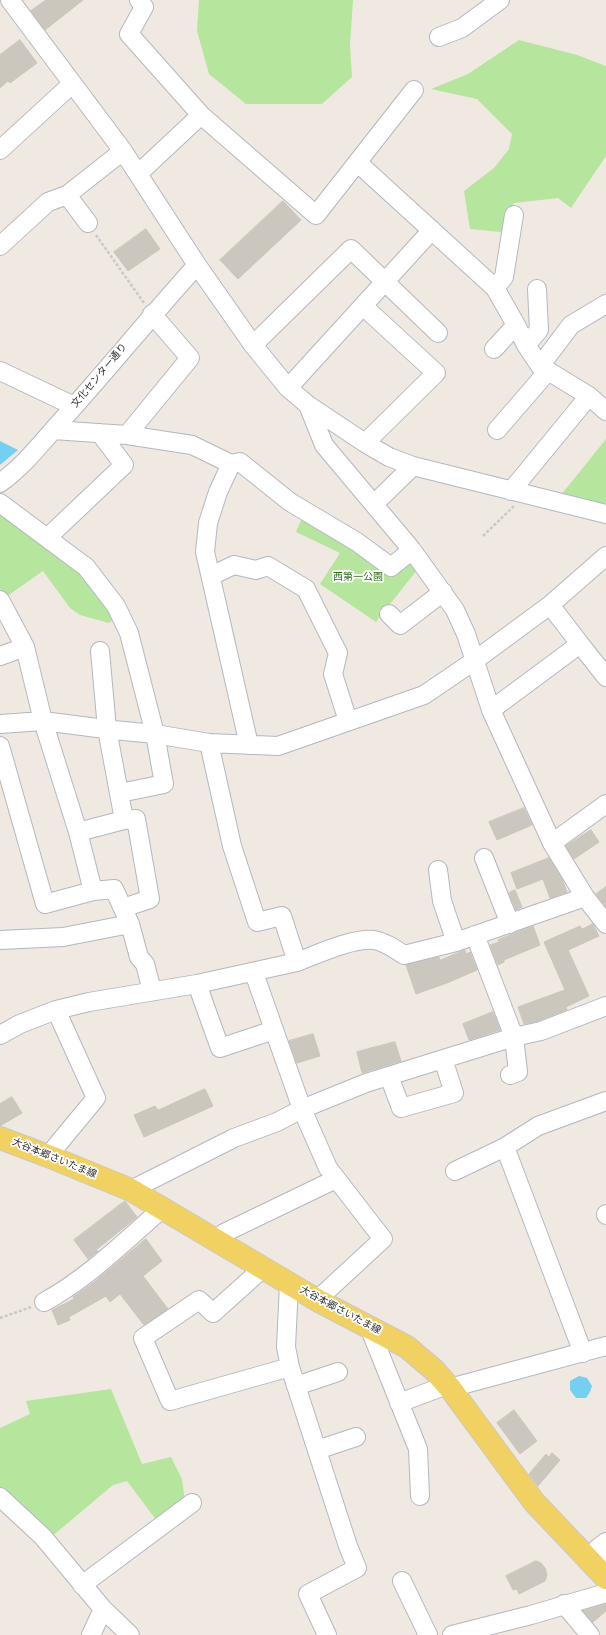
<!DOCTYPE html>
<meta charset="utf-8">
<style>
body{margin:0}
canvas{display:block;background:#efe9e1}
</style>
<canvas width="606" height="1635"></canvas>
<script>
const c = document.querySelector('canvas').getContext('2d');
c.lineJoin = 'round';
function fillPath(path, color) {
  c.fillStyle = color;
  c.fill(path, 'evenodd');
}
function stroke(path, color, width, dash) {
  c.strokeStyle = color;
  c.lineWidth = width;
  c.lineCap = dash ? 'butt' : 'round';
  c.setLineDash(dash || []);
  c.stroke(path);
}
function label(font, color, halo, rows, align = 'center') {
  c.font = font + ' Overpass,"Noto Sans JP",sans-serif';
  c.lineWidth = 3.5;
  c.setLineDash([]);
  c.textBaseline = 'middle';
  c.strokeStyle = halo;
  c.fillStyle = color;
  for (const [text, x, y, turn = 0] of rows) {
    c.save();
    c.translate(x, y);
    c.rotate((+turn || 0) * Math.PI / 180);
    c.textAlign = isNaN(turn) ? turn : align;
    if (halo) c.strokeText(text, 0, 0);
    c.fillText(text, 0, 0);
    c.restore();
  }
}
const green = new Path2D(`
 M199 0H353L350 45 352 77 322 104H246L209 74 197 31Z
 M519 40 577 55 606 66V156L571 208 558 198 514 203 501 232 470 229 464 191 494 168 509 149 512 134 477 99 431 89 468 74Z
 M606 439V511L557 500Z
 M0 512 82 570 117 616 109 623 80 615 70 608 43 571 6 597 0 589Z
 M304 513 391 569 408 558 417 570 376 622 320 584 340 553 296 532Z
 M111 1389 142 1464 171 1457 182 1479 185 1502 157 1521 127 1481 113 1485 50 1538 0 1489V1428L30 1414 26 1401Z`);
const water = new Path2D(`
 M0 441 18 450 0 465Z
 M579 1376 587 1378 592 1386 590 1392 586 1398H576L570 1390V1381Z`);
const building = new Path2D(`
 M46 0H83L45 30 31 11Z
 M20 40 37 63 10 83 8 81 0 88V55Z
 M283 201 301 220 238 279 220 260Z
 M146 229 160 249 128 271 114 252Z
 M524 808 532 825 497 840 489 822Z
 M591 830 599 842 574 859 566 846Z
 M549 858 562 879 567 892 550 898 543 879 517 889 511 873Z
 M606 887V907L596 894Z
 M515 890 522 907 516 910 509 893Z
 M593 924 599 936 568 950 589 996 566 1007 567 1010 538 1021 524 1024 518 1007 565 990 544 942 580 926 582 929Z
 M533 926 540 945 504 960V962L498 965 490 945 499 942 498 940Z
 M465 950 466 954 470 952 477 970 447 983 416 994 406 965 439 957 440 960Z
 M493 1012 500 1030 469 1040 463 1024Z
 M313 1034 320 1056 297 1063 289 1041Z
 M395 1042 401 1061 362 1073 357 1052Z
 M205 1089 213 1106 144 1137 134 1115 155 1106 158 1110Z
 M12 1097 22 1113 0 1126V1104Z
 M125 1201 137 1217 96 1250 98 1251 88 1259 74 1240Z
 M146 1239 162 1261 143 1276 168 1309 144 1325 120 1294 110 1302 106 1296 69 1317 70 1320 58 1325 52 1310 74 1299 73 1297 94 1282Z
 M514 1410 537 1441 520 1454 497 1423Z
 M552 1453 560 1460 538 1486 529 1474 546 1454 549 1457Z
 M536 1561 541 1563 545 1568 547 1575 545 1581 519 1594 517 1589 513 1590 506 1576Z
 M606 1604V1611L593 1622 583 1611Z`);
const path = new Path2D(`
 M96 235 144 303
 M483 536 514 506
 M0 1318 31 1307`);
const minor = new Path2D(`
 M10 0 123 151 197 265 253 345 288 388 308 405 365 443 389 457 413 466 606 514
 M139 0 144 7 129 34 201 115 316 215 414 90
 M439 37 462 28 500 0
 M0 150 72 84
 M358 163 495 288 516 325 526 345 540 366 589 396 606 411
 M139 173 201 115
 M67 195 88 223
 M0 246 48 202 67 195 123 151
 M495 288 504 277 514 215
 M363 306 436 373 365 443
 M253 345 351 249 438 333
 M526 345 539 330 537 289
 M494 349 516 325
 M540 366 571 325 606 304
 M0 371 74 406
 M288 388 432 230
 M308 405 324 445 412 550 455 610 466 634 491 710 552 843 585 897 606 924
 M53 430 127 435 192 445 231 464 218 492 208 523 205 552 249 745
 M497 430 548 371
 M127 435 190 358 152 314
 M231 464 240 462 290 502 357 542 391 567 412 550
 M0 483C24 466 42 442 62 420 108 369 151 316 197 265
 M511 491 589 396
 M0 503 86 567 116 606 129 633 155 734 164 784 120 793
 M374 504 413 466
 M47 538 124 465 100 433
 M211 576 234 565 256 570 268 566 306 589 338 653 333 674 348 721
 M0 600 25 647 43 721 78 832 93 891 114 889 130 924 139 957 145 964 152 991
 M389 614 400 625 443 592
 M580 644 606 677
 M100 651 107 729 124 820 136 819 150 899 123 908
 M0 656 25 647
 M491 710 580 644 550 605
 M0 724 43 721 113 730 155 734 209 743 278 746 424 695 474 661 550 605 606 556
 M209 743 232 846 257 922 282 916 297 962C318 954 352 938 374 940 385 942 395 949 404 955L456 942 585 897
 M0 746 45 904 93 891
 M78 832 124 820
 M552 843 606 804
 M484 858 510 924
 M438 870 442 901 456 942
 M475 935 514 1037 518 1072 510 1075
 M0 940 63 937 130 924
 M254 973 302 1109 328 1168 383 1239 317 1300
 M197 984 220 1048 274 1030
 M0 1035 20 1024 56 1010 89 1002 197 984 297 962
 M389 1076 401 1108 454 1093 443 1059
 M505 1147 583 1353
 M48 1156 96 1098 56 1010
 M455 1171 505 1147 538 1126 606 1101
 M131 1190 234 1138 277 1122 302 1109 366 1083 514 1037 541 1031 606 1006
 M606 1214V1215
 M217 1241 224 1233 336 1179
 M262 1269 213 1313 199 1300 143 1338 170 1401 290 1367
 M289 1284 286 1347 290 1367 348 1546 357 1568 308 1594 327 1635
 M44 1302C88 1278 125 1241 163 1208
 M369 1327 418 1449 420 1496
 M296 1386 338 1372
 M450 1388 606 1346
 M399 1403 447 1385
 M317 1450 356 1437
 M0 1497 43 1537 103 1609 130 1635
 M596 1567 601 1559 598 1548 606 1542
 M402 1581 428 1635
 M82 1585 192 1503
 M564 1604 590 1635
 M91 1635 103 1609
 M452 1635 531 1615 606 1593`);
const major = new Path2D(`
 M0 1138 48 1156 131 1190 317 1300 407 1347 434 1370 450 1388 534 1502 606 1578`);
const streetNames = [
 ["文化センター通り",100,376,-50],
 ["大谷本郷さいたま線",54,1159,22],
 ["大谷本郷さいたま線",340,1311,28]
];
const parkNames = [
 ["西第一公園",358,578]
];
fillPath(green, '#b6e59e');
fillPath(water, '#75cff0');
fillPath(building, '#cbc7bf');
stroke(building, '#cbc5ba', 1);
stroke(minor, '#b4b7c1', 20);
stroke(major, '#c9c9c9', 24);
stroke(path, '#c9c9c9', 2.5, [3, 2]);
stroke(minor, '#fff', 18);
stroke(major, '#f2d163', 22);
label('10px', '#2e2e2e', '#fff', streetNames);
label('10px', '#2c6e1b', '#fff', parkNames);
</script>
